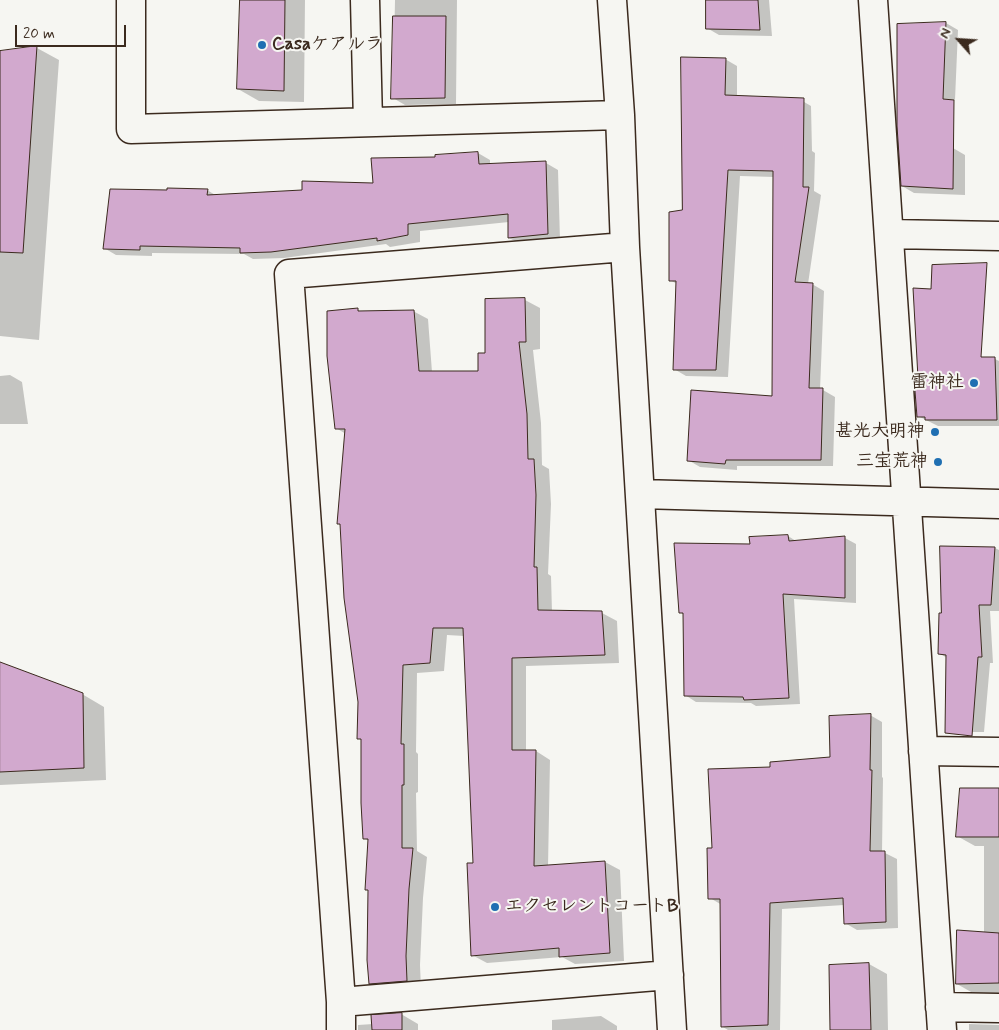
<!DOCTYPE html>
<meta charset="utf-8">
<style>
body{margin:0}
#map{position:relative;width:999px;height:1030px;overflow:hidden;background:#f6f6f2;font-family:Mynerve,sans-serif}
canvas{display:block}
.north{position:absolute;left:934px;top:15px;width:50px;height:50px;-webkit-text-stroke:4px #f6f6f2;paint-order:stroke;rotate:296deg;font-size:14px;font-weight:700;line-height:20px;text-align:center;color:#3b2a1e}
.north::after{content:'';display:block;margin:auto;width:18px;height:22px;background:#3b2a1e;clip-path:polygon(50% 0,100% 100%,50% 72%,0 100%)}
.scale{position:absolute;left:15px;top:25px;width:111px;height:22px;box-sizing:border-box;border:2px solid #3b2a1e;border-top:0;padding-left:6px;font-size:15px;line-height:18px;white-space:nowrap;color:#3b2a1e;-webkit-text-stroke:4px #f6f6f2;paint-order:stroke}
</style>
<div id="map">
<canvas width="999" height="1030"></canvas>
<div class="north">N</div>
<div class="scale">20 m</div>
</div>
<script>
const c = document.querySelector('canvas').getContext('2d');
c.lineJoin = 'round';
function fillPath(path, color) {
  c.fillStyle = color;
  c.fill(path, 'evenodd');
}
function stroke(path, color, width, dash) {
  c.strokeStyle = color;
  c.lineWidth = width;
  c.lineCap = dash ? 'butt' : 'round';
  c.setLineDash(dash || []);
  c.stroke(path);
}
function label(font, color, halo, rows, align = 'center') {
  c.font = font + ' Mynerve,"Klee One",sans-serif';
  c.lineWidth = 4;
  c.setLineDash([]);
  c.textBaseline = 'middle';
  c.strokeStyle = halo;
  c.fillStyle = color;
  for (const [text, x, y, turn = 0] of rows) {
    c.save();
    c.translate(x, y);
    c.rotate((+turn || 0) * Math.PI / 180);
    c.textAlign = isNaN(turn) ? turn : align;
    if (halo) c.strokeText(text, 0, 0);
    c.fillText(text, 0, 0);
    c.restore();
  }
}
const shadow = new Path2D(`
 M241 0H305L304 102 259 101 238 89Z
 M395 0H457L456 104 405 105 393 98Z
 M707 0H769L772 36 719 35 707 28Z
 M946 23 958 30 955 100 911 101Z
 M37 48 59 60 39 340 0 336V52Z
 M725 59 737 66V97L799 99 811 106 812 151 815 153 814 191 821 195 808 284H812L824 291 820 390H823L835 397 833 466H737V470L700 467 688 460 774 398V177L740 176 728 377 686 376 674 369 677 284 670 280 683 212Z
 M953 148 965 155V195L914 193 902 186Z
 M478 153 490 160V165L546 163 558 170 560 240 521 244 509 238V222L420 231V242L390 247 386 244 284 258 253 259 244 254 152 253V256L116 255 104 248 207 190 217 196 303 191 374 184 436 158Z
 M525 300 540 308V349L533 350 541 423 542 465 549 469 551 504 548 574 551 576 552 612 602 613 617 621 619 663 526 666V751H536L550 760 548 867 605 862 620 870 624 961 575 964 562 957 487 963 472 955 474 864 464 636 447 635 444 671 417 673 416 752 418 754V792L416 793 417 851 427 857 423 898 420 965 421 989 384 992 370 983 369 891 366 889 369 841 364 838 363 741 358 738 359 702 341 525 338 524 346 434 336 428 358 310 362 312 413 311 428 319 432 372H479L487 354Z
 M980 356 985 358 995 359 999 361V426H938L918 416Z
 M10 375 22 382 28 424H0V376Z
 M788 536 796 541 845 538 856 544V603L794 599 800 704 756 706 751 703 696 702 685 695 684 615 680 612 751 545Z
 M995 548 999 550V611H990L993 663H990L984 732H958L947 658 939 653Z
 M0 665 82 694 104 707 106 780 0 785Z
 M870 715 882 722V777L883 778 882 853H885L897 859 898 928 857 930 845 923 844 905 782 909 780 1030H728L723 1027 722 905 710 898 713 849 772 769 832 758Z
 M999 789V1002L987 1001 957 984 984 933V846H975L957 836Z
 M869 964 887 974 888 1030H832Z
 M401 1014 418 1024V1030H358V1025L373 1024Z
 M601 1016 617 1026V1030H552V1020Z
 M969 1024 999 1025V1030H969Z`);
const building = new Path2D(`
 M240 0H285L284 91 237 89Z
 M706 0H758L760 30 706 29Z
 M393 16H446L445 98 391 99Z
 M946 22 943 99 954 100 953 189 901 186 897 126V24Z
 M37 46 23 253 0 252V51Z
 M681 57 726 58 725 95 804 98 803 187H809L795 282 813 283 809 388H823L821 460H726L725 464 687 461 691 390 772 396 773 171 728 170 716 370H673L676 281H669V212L682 210Z
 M478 152 479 164 546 161 548 234 508 238V214L408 224V235L377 241V238L271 252 240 253V248L140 246V250L103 249 110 189 167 190V188L208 189 207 195 302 190V181L373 183 371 158 435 157V155Z
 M987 263 981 357H995L997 420H925V417H917L914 378H918L913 288 931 289 932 265Z
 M525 298 526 342H519L527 414 528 459H534L536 495 534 567H537L538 610 602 611 605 655 512 658V750H536L534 866 605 861 610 953 559 957V948L471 956 467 863H473L463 628H433L430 663 403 665 401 744H404V785H402V848H413L409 889 406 956 407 981 369 984 367 960 368 890H365L368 839H363L361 803V739H357L358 702 344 598 340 524H337L345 429H335L327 356V311L358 308V311L414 310 419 371H478V353H485V299Z
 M788 535 789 541 845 536V598L783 594 789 698 744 700 743 697 684 696 683 613H679L674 543 750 544 749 537Z
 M940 546 995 547 991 605H979L982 657H978L972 736 945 733 946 655 938 654 939 613H941Z
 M0 662 83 693 84 768 0 772Z
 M871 714 870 770H872L870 851H885L886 922 844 924 843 898 770 903 768 1025 721 1027 720 899H708L707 848H712L708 769 770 767V762L830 757 829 716Z
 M960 788H999V837H956Z
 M957 930 999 933V983L956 984Z
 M869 963 871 1030H830L829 965Z
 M402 1013V1030H372L371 1015Z`);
const street = new Path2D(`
 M131 0V129L620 115
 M365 0 368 122
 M612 0 620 115 625 247 672 1030
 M873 0 942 1030
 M889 234 999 236
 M625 247 289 274 341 1002 669 975
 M640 494 999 504
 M923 751 999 752
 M940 1007 999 1008
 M341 1030V1002`);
const markers = [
 [262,45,5,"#1f6fb2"],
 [974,383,5,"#1f6fb2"],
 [935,432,5,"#1f6fb2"],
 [938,462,5,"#1f6fb2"],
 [495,907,5,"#1f6fb2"]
];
const poiNames = [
 ["Casaケアルラ",272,45,"left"],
 ["雷神社",964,383],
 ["甚光大明神",925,432],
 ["三宝荒神",928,462],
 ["エクセレントコートB",505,907,"left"]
];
fillPath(shadow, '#0003');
fillPath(building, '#d2a9ce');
stroke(building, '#3b2a1e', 1);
stroke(street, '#3b2a1e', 31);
stroke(street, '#f6f6f2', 28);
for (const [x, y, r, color] of markers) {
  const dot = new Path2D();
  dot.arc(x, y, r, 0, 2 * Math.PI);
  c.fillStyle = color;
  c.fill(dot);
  stroke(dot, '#f6f6f2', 2);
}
label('bold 18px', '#3b2a1e', '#f6f6f2', poiNames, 'right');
</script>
